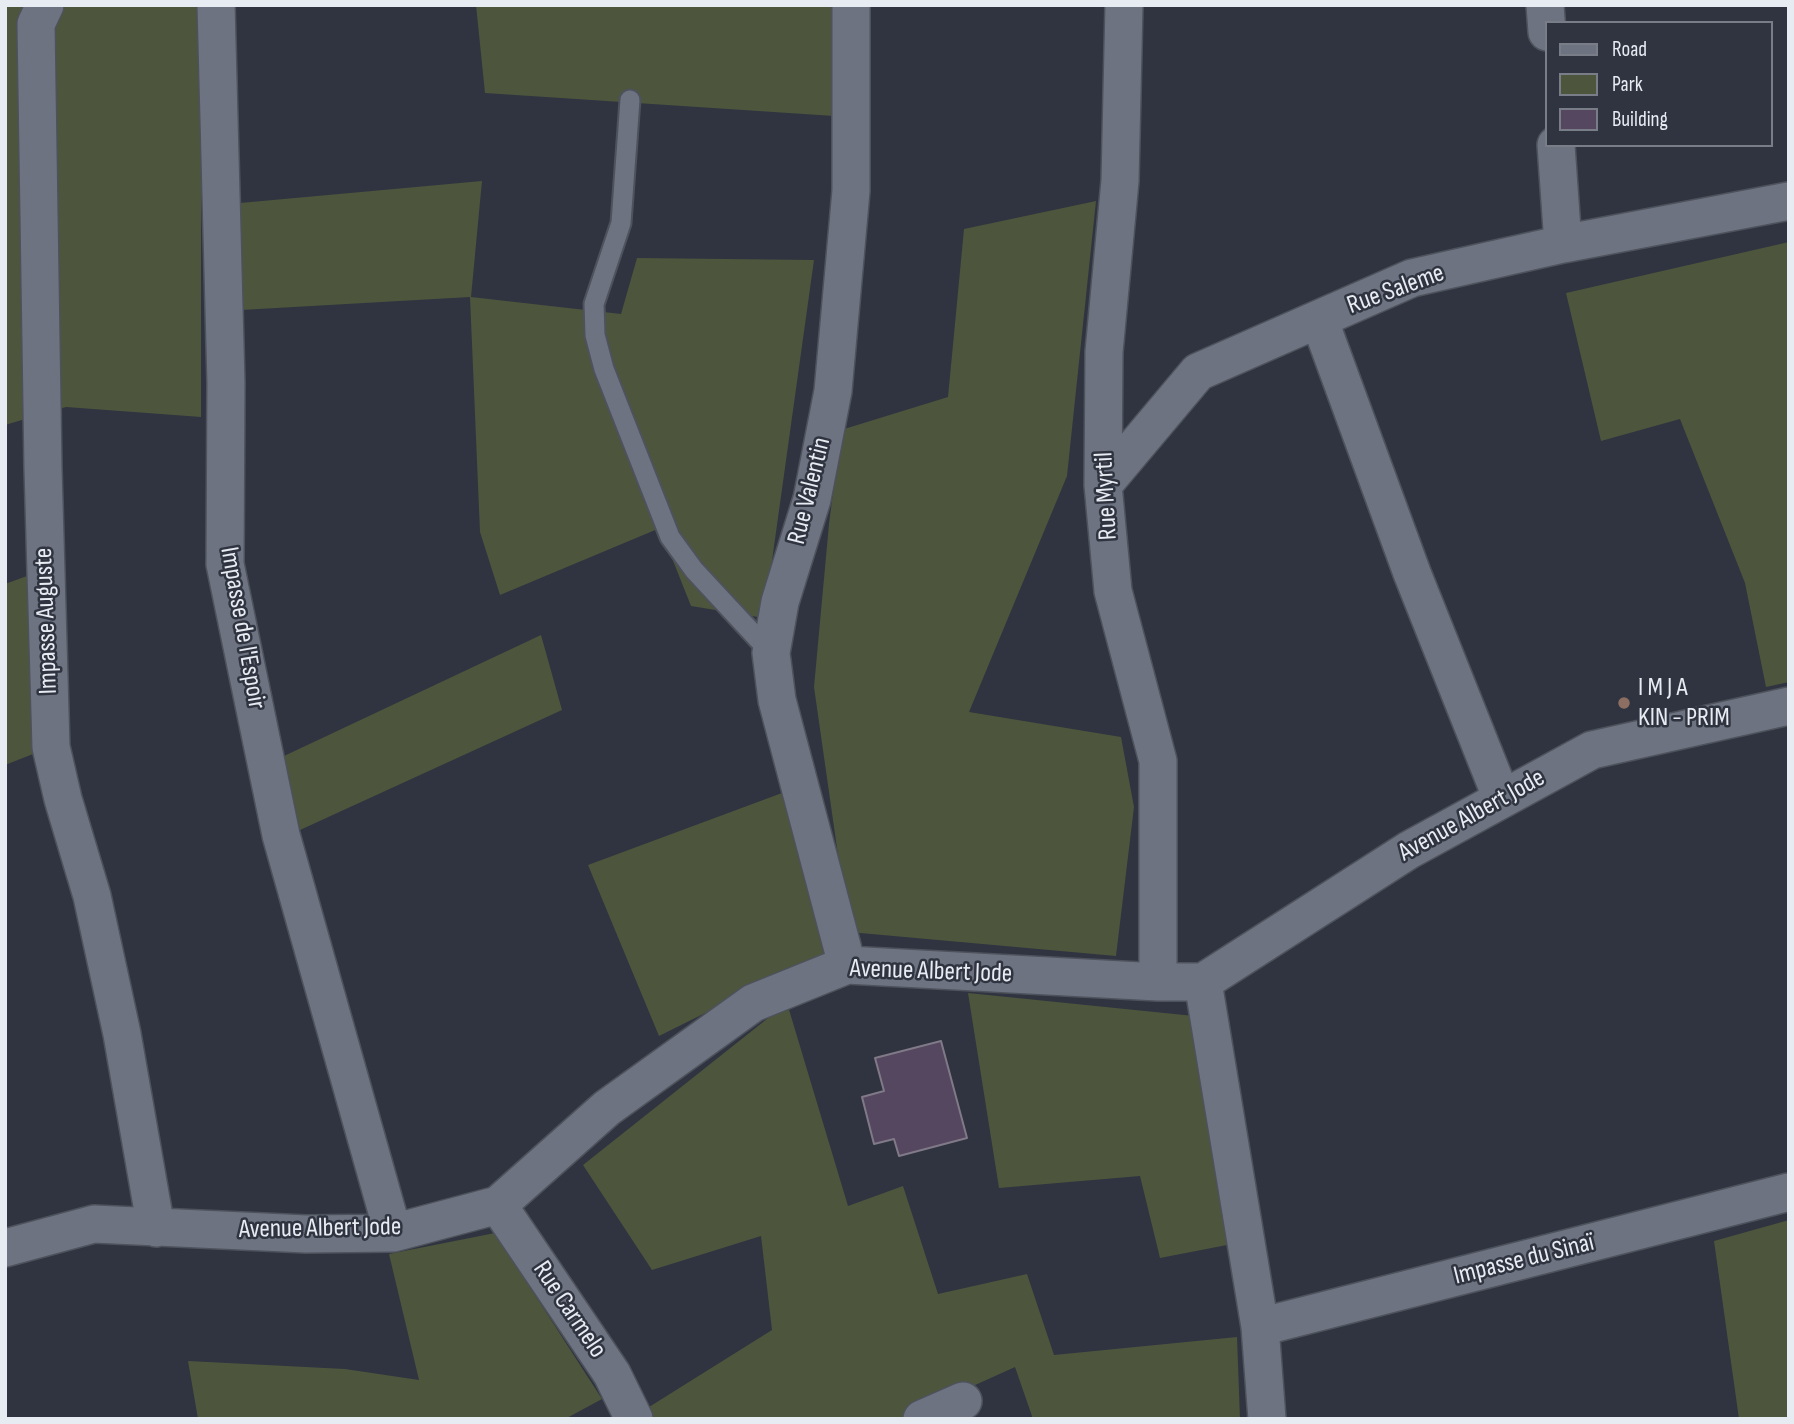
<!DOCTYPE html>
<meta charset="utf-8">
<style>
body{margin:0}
#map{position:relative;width:1794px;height:1424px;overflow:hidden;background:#2f3440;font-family:"Sofia Sans Condensed",sans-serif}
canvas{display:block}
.frame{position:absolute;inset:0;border:7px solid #e7ebf2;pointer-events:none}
.legend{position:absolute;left:1545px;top:21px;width:228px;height:126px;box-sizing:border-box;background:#2f3440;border:2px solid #797d87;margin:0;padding:9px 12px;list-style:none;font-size:21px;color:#e7ebf2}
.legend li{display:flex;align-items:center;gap:14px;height:35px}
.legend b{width:35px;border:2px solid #797d87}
</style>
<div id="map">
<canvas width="1794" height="1424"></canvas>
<div class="frame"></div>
<ul class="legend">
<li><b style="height:9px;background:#6d7380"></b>Road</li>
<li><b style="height:19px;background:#4d553d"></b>Park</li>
<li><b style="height:19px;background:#54475f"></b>Building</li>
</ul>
</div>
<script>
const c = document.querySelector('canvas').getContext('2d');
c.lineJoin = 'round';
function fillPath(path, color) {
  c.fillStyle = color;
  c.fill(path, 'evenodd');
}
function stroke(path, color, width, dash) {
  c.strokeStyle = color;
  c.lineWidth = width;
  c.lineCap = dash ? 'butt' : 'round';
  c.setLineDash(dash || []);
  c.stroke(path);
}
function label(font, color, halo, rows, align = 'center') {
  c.font = font + ' "Sofia Sans Condensed",sans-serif';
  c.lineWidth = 5;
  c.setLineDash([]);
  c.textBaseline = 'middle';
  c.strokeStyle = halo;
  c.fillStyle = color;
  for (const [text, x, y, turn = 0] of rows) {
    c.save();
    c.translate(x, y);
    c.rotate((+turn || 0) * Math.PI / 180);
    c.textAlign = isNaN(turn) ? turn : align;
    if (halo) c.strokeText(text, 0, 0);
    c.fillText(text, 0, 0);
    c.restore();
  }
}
const green = new Path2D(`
 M5 5H201V417L66 407 5 425Z
 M476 5H834V116L485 93Z
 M482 181 471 297 621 314 637 258 814 260 764 618 691 606 660 528 500 595 480 532 470 297 241 310 240 203Z
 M1096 201 1067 476 969 712 1121 737 1134 807 1116 956 849 932 814 687 829 524 841 430 948 397 964 229Z
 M1789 242V682L1766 687 1745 583 1680 419 1601 441 1566 293Z
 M27 576 33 754 5 765V584Z
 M541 635 562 710 300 830 284 756Z
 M782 793 830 951 659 1036 588 865Z
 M968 993 1194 1016 1227 1245 1160 1258 1140 1176 999 1188Z
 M787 1003 848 1206 903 1186 938 1294 1027 1274 1054 1355 1237 1337 1240 1419H1033L1015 1367 900 1419H645L641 1412 772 1330 761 1236 652 1270 583 1165Z
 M1789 1220V1419H1739L1714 1241Z
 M495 1233 602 1399 565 1419H198L188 1361 345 1369 419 1380 389 1254Z`);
const building = new Path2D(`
 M941 1041 967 1138 899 1156 894 1139 874 1144 862 1097 884 1091 875 1058Z`);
const lane = new Path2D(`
 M630 100 621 223 594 304 595 335 604 369 670 537 694 570 771 653`);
const street = new Path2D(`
 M45 5 36 24 43 468 51 747 63 799 92 896 122 1034 156 1228
 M216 5 226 383 225 564 281 835 393 1233
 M1124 5 1120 181 1104 352 1103 485 1113 591 1158 761V982
 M1545 5 1547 32
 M1556 145 1563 244
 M1319 319 1412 573 1502 799
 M1103 485 1198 372 1412 278 1563 244 1789 201
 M847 965 777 700 771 653 780 602 812 499 833 391 851 191V5
 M1203 982 1260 1327 1267 1419
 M498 1205 612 1374 634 1419
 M5 1248 94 1224 306 1234 393 1233 498 1205 607 1108 753 1003 847 965 1158 982H1203L1409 850 1592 750 1789 706
 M1260 1327 1789 1192
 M922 1419 963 1401`);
const markers = [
 [1624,703,7,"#8d6e63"]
];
const streetNames = [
 ["Rue Saleme",1396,290,-20],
 ["Rue Valentin",810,491,-76],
 ["Rue Myrtil",1107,496,-93],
 ["Impasse Auguste",47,621,-92],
 ["Impasse de l'Espoir",242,628,80],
 ["Avenue Albert Jode",1472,816,-29],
 ["Avenue Albert Jode",931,972,2],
 ["Avenue Albert Jode",320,1229,-1],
 ["Impasse du Sinaï",1524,1260,-14],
 ["Rue Carmelo",569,1310,56]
];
const poiNames = [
 ["I M J A",1638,688],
 ["KIN - PRIM",1638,718]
];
fillPath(green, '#4d553d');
fillPath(building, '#54475f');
stroke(building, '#807987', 2);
stroke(lane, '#4d525c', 23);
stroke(street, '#4d525c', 40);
stroke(lane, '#6d7380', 19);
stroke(street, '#6d7380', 37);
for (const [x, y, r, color] of markers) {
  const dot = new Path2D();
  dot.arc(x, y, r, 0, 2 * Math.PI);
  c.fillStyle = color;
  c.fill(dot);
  stroke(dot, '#2f3440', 2.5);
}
label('26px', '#e7ebf2', '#2f3440', streetNames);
label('26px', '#e7ebf2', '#2f3440', poiNames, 'left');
</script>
